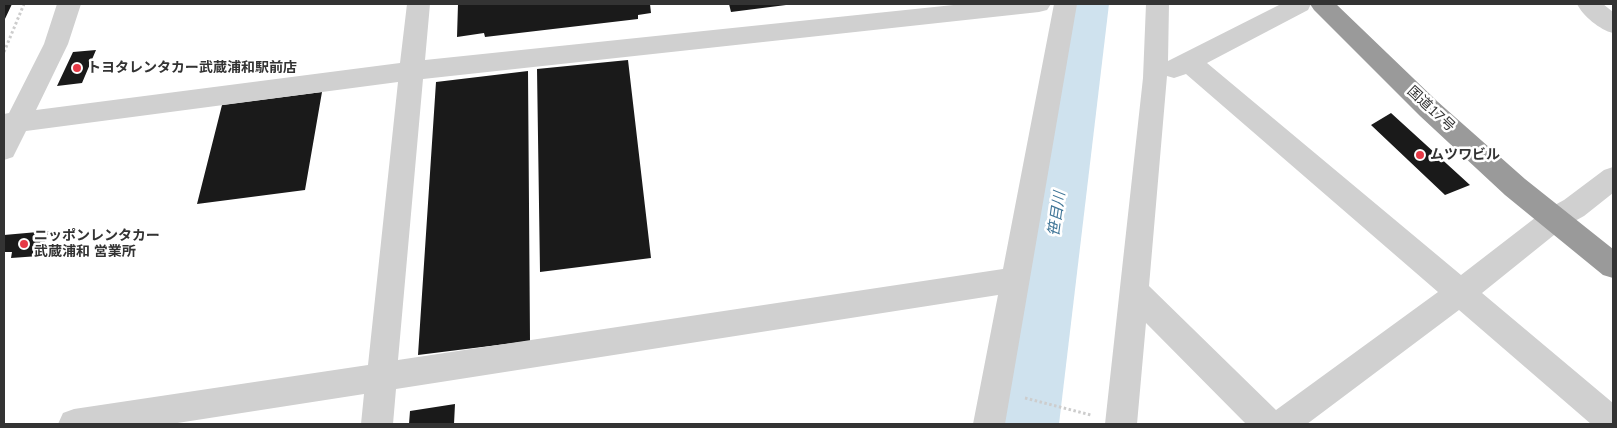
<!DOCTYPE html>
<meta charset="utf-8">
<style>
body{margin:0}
#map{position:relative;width:1617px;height:428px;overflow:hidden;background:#fff;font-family:Mulish,sans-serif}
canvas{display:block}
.frame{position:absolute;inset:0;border:5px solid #333;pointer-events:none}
</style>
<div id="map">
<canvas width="1617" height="428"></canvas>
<div class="frame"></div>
</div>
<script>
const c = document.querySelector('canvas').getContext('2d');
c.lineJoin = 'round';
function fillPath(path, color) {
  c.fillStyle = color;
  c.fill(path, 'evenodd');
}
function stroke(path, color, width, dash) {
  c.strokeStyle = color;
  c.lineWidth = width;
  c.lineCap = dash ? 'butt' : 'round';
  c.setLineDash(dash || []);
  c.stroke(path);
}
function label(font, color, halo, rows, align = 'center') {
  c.font = font + ' Mulish,"Noto Sans JP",sans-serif';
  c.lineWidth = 5;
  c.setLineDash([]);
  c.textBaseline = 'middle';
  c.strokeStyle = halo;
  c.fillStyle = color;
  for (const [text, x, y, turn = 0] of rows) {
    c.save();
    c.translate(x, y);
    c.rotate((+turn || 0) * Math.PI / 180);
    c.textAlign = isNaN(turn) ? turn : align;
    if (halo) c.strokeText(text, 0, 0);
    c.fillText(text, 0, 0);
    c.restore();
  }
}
const river = new Path2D(`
 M1063 4H1109L1059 424H997Z`);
const building = new Path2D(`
 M4 4H12L4 21Z
 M458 4H650L651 13 638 15V19L485 37 484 33 457 37Z
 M729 4H786V5L731 12Z
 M96 50 82 83 57 86 73 52Z
 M628 60 651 258 540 272 537 69Z
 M528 71 530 341 418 355 436 82Z
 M322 92 305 190 197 204 222 105Z
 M1391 113 1470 185 1445 195 1371 125Z
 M49 231 39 256 11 258 12 252H4V235Z
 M455 404 454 424H409L410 411Z`);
const path = new Path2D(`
 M4 52 24 4
 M1025 398 1091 415`);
const minor = new Path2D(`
 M57 4H81L68 44 36 110 400 63 407 4H430L425 60 963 4H1051L1047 10 1039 12 423 79 398 360 1003 269 1054 4H1077L1005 424H973L998 295 396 389 393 424H361L364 394 171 424H58L63 413 74 409 368 365 398 82 26 131 13 157 4 160V114L9 113 44 44Z
 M1146 4H1169L1168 61 1281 4H1311L1308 10 1207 63 1461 275 1544 211 1564 200 1604 170 1613 167V193L1584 216 1564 227 1482 293 1613 403V424H1591L1459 310 1307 424H1246L1146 323 1137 424H1105L1143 78ZM1186 74 1438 292 1276 410 1149 286 1167 76 1174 78Z
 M1577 4H1603L1613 12V33C1600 30 1583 16 1577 4Z`);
const highway = new Path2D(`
 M1310 4H1336L1438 102 1525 179 1613 249V278L1603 275 1505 195 1420 116 1314 10Z`);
const markers = [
 [77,68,5,"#e63946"],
 [1420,155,5,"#e63946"],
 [24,244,5,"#e63946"]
];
const poiNames = [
 ["トヨタレンタカー武蔵浦和駅前店",87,68],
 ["ムツワビル",1430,155],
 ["ニッポンレンタカー",34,236],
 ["武蔵浦和 営業所",34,252]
];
const streetNames = [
 ["国道17号",1431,109,43]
];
const waterNames = [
 ["笹目川",1057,214,-82]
];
fillPath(river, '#cfe2ee');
fillPath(building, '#1a1a1a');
stroke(path, '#cdcdcd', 3, [2.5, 2.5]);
fillPath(minor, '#d0d0d0');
fillPath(highway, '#9a9a9a');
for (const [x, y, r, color] of markers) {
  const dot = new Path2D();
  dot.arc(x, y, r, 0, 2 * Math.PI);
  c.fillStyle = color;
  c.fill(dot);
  stroke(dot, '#fff', 2);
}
label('bold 14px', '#333', '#fff', poiNames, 'left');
label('14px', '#333', '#fff', streetNames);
label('italic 15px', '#3f7597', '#fff', waterNames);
</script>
